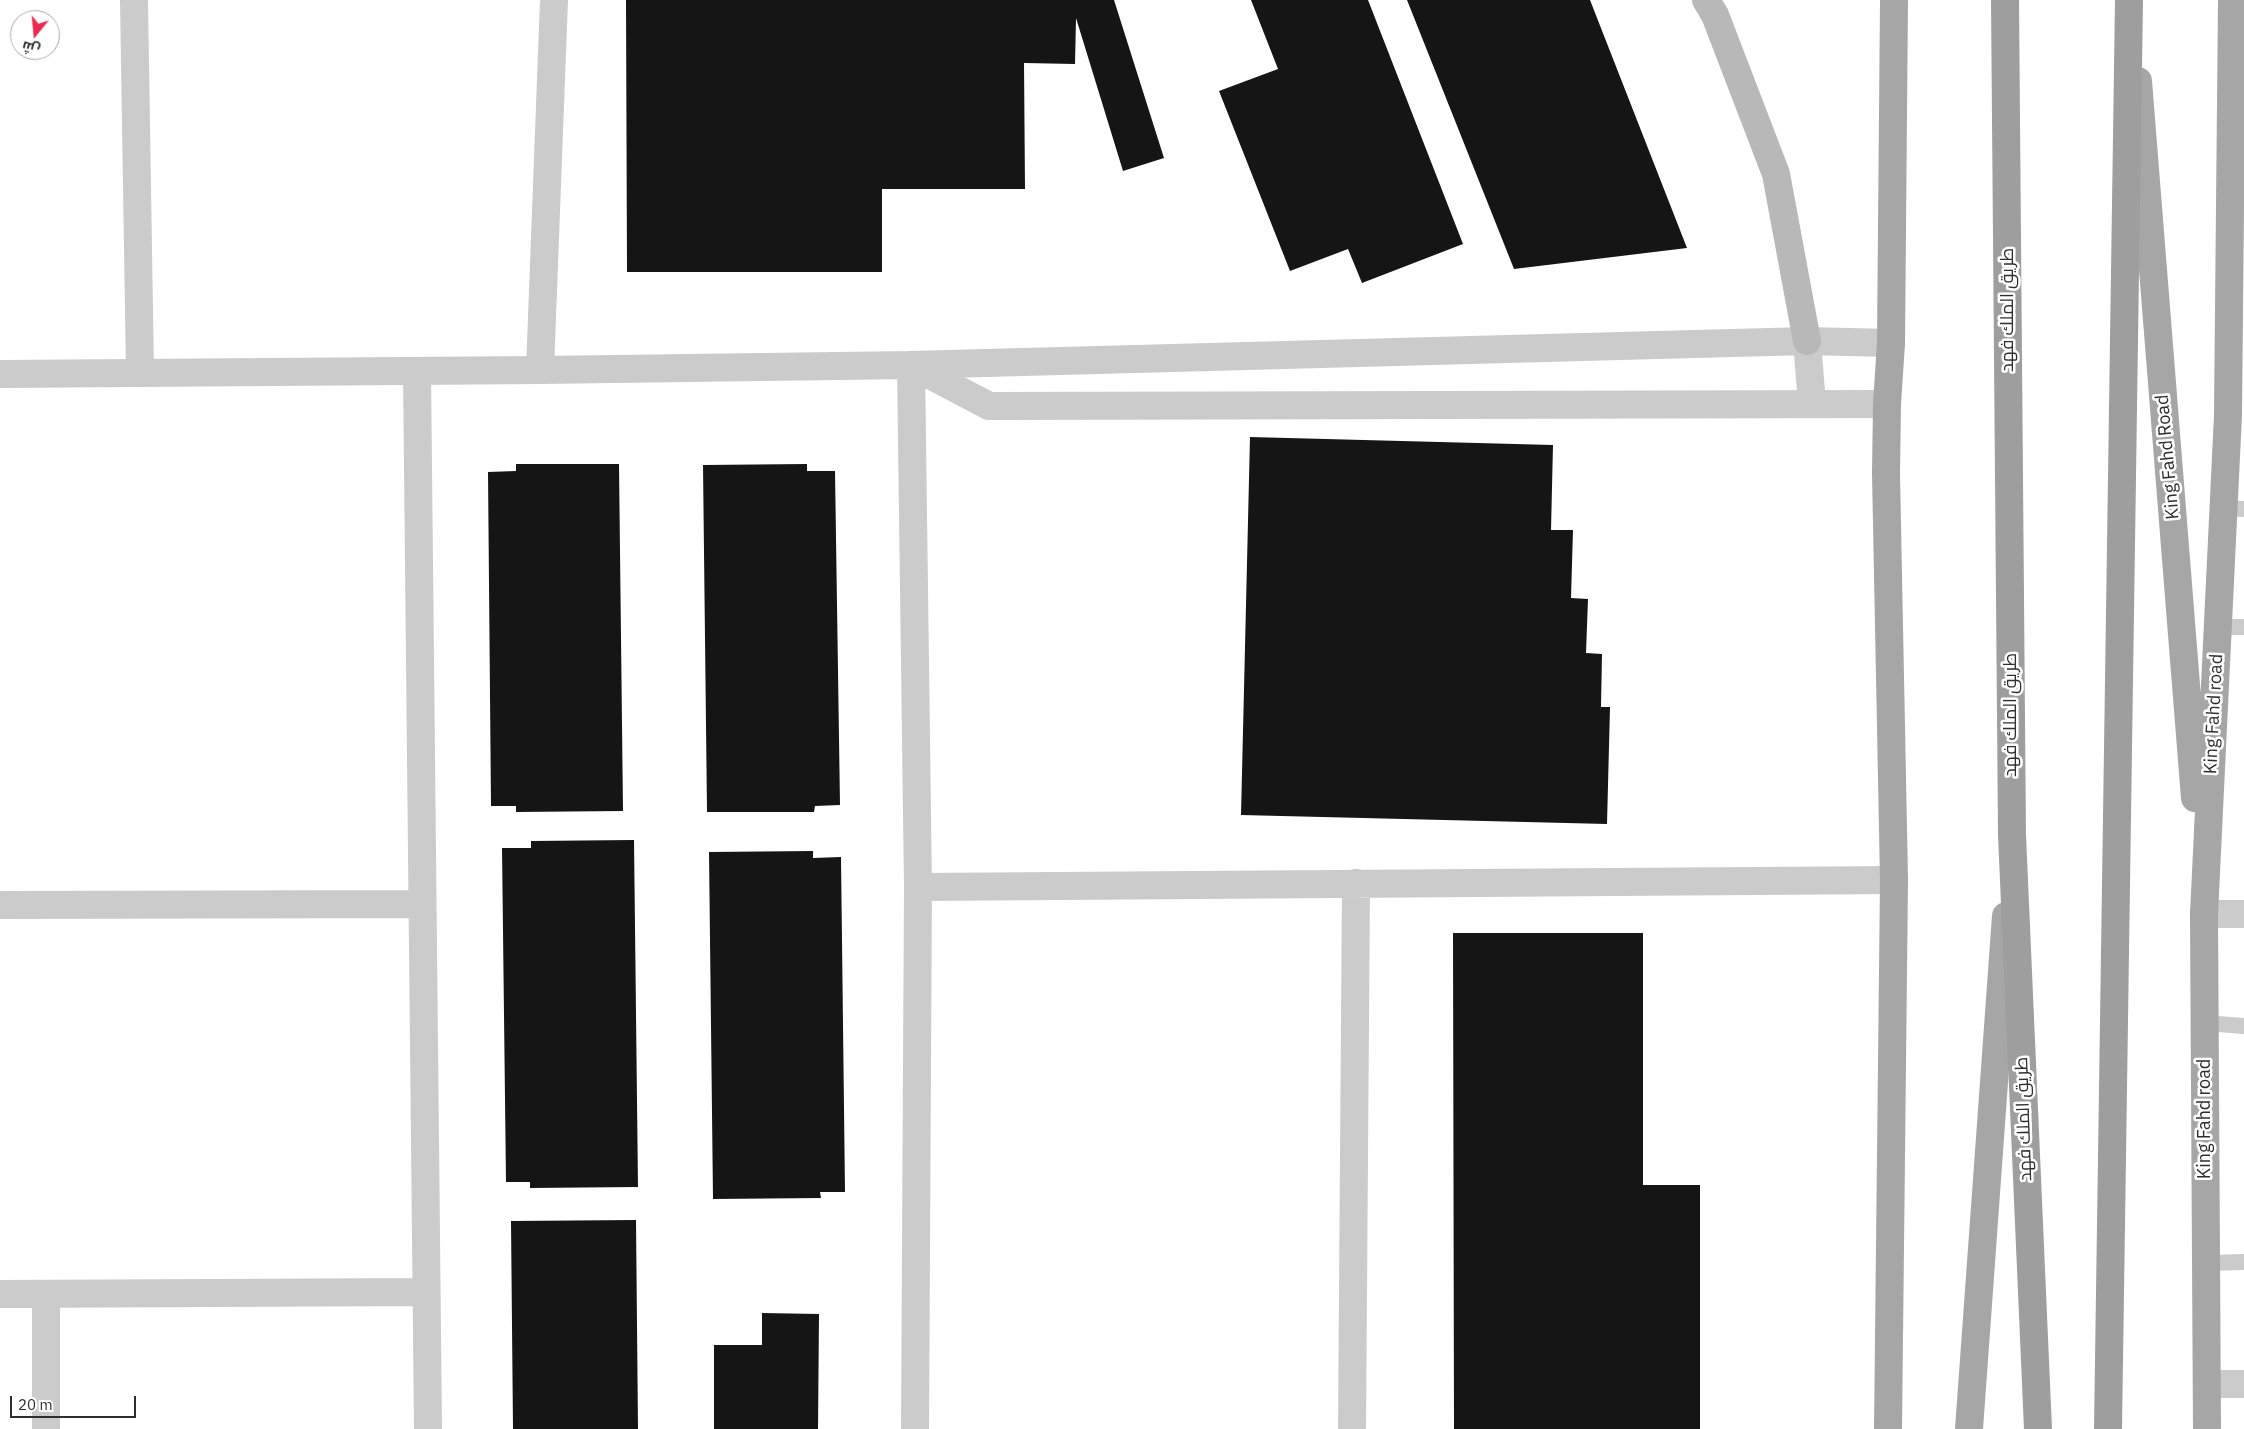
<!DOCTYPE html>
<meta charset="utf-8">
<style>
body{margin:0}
#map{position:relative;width:2244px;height:1429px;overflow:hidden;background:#fff;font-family:"IBM Plex Sans",Cairo,sans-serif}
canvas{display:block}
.north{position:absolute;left:10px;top:10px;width:50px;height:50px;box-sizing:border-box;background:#fff;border:1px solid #ababab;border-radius:50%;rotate:197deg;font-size:14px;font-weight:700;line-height:20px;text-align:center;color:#2e2e2e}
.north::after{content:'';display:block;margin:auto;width:18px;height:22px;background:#ea2b4f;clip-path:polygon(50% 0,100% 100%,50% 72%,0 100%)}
.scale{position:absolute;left:10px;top:1396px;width:126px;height:22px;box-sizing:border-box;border:2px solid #2e2e2e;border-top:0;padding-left:6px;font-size:15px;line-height:18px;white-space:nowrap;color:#2e2e2e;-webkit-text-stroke:4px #fff;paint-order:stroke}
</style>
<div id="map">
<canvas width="2244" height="1429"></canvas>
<div class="north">ش</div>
<div class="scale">20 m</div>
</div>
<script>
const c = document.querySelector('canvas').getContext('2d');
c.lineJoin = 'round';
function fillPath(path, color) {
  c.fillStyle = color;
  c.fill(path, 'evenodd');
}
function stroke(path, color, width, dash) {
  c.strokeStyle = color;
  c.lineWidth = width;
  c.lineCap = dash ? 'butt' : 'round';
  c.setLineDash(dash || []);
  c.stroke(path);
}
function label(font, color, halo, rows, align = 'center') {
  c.font = font + ' "IBM Plex Sans",Cairo,sans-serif';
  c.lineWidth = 5;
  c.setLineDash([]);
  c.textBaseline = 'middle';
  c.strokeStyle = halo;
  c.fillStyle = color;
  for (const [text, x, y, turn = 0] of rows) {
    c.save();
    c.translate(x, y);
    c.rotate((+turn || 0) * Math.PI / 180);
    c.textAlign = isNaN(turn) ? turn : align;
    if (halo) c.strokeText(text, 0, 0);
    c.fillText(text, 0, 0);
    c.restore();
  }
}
const building = new Path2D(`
 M626 0H1114L1164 158 1123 171 1076 18 1075 64 1024 63 1025 189H882V272H627Z
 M1251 0H1368L1463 244 1362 283 1348 249 1290 271 1219 91 1278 69Z
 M1407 0H1590L1687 248 1514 269Z
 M1250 437 1553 445 1551 530H1573L1571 598 1588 599 1586 653 1602 654 1601 707H1610L1607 824 1241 815Z
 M516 464H619L623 811 516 812V806H491L488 472 516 471Z
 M807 464V471H835L840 805 815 806 814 812H707L703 465Z
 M634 840 638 1187 530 1188V1182H506L502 848H531V841Z
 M813 851V858L841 857 845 1192H820L821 1198 713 1199 709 852Z
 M1453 933H1643V1185H1700V1429H1454Z
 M636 1220 638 1429H513L511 1221Z
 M762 1313 819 1314 818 1429H714V1345H762Z`);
const service = new Path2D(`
 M2224 508 2244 509
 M2218 627H2244
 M2205 1023 2244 1026
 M2206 1263 2244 1262`);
const minor = new Path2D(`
 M134 0 140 373
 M911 365 918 887 915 1429
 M540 370 554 0
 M417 371 428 1429
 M918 887 1894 880
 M0 905 422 904
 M2204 914H2244
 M0 1294 426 1292
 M2207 1384H2244
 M46 1429V1294
 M1352 1429 1356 883`);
const tertiary = new Path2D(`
 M1807 341 1812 404
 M0 374 540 370 911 365
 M1887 404 989 406 911 365 1807 341 1891 343`);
const secondary = new Path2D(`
 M1706 0 1715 15 1776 174 1807 341`);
const primary = new Path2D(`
 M2138 81 2195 798
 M1888 1429 1894 880 1886 473 1887 404 1891 343 1894 0
 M1969 1429 2006 916
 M2207 1429 2204 914 2228 415 2232 0`);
const trunk = new Path2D(`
 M2005 0 2012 835 2038 1429
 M2108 1429 2129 0`);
const streetNames = [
 ["طريق الملك فهد",2008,310,-90],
 ["King Fahd Road",2168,457,-95],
 ["King Fahd road",2214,714,-87],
 ["طريق الملك فهد",2011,715,-90],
 ["طريق الملك فهد",2024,1119,-92],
 ["King Fahd road",2205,1119,-90]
];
fillPath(building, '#151515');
stroke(service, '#cbcbcb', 16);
stroke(minor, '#cbcbcb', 28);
stroke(tertiary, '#cbcbcb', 28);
stroke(secondary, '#b8b8b8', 28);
stroke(primary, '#a6a6a6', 28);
stroke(trunk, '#9e9e9e', 28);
label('18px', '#2e2e2e', '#fff', streetNames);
</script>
